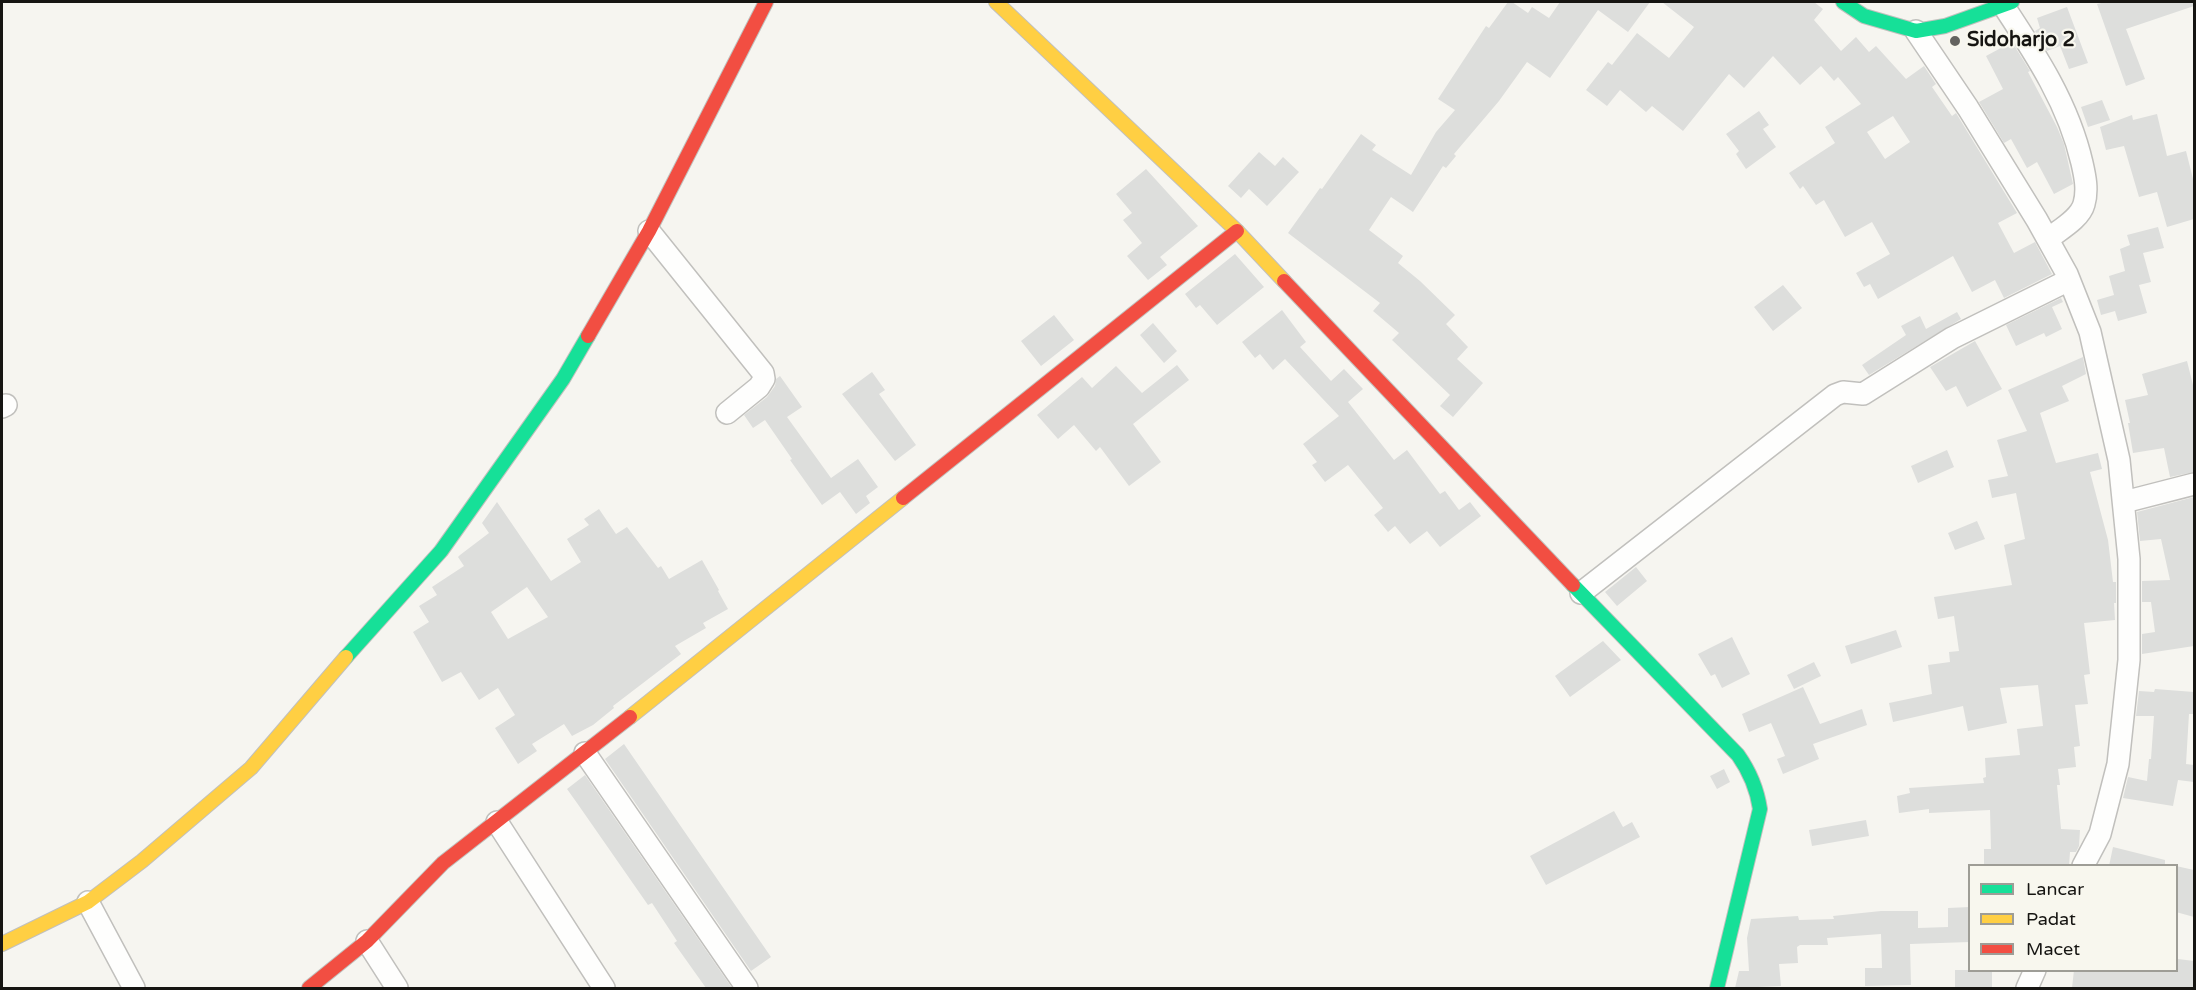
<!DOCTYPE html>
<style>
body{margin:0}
#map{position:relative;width:2196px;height:990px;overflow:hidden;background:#f6f5f0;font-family:"Varela Round",sans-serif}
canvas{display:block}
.frame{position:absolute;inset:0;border:3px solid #161512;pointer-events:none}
.legend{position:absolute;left:1968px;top:864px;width:210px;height:108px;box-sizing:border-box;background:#f8f7ee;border:2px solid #9e9d96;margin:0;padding:8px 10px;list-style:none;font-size:18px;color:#161512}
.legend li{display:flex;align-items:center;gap:12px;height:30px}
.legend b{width:30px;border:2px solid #9e9d96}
</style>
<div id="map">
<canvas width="2196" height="990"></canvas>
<div class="frame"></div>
<ul class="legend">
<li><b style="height:8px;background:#16e098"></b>Lancar</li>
<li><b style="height:8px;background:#ffcf43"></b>Padat</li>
<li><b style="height:8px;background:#f24e42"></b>Macet</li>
</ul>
</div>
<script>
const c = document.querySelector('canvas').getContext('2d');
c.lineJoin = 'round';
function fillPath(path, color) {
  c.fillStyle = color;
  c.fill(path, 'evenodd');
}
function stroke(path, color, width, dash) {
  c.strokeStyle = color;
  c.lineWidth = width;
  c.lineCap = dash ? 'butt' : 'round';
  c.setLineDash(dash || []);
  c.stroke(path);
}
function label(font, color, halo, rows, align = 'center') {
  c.font = font + ' "Varela Round",sans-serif';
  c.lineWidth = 4.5;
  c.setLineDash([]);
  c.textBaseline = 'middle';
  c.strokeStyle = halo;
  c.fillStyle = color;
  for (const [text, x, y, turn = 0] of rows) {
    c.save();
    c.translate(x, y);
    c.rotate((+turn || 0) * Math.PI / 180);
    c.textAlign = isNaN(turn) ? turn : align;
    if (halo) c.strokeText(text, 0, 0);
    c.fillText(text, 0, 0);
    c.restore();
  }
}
const building = new Path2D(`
 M1508 2H1512L1528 13 1532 7 1549 18 1560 2H1650L1628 32 1598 10 1550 78 1527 62 1499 101 1454 154 1456 156 1446 168 1443 166 1413 212 1391 197 1369 230 1403 256 1398 263 1420 281 1455 315 1446 324 1468 347 1457 359 1483 383 1453 417 1440 406 1450 395 1392 340 1399 333 1373 311 1380 303 1288 233 1320 188 1322 189 1361 134 1376 145 1372 150 1411 175 1436 132 1455 110 1438 99 1486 26 1489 28Z
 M1662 2H1814L1823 9 1814 20 1841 51 1856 37 1869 52 1876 46 1906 79 1924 66 1936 84 1932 87 1952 116 1956 113 2017 213 1998 223 2014 253 2035 242 2052 274 2004 298 1995 280 1972 292 1953 256 1878 299 1870 284 1864 287 1856 273 1890 254 1872 222 1845 237 1824 200 1816 205 1803 186 1800 189 1789 173 1835 143 1825 127 1861 104 1838 77 1834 81 1821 66 1800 85 1773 56 1744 88 1729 74 1683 131 1652 106 1646 112 1620 90 1607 106 1586 90 1608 62 1612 65 1637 33 1669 58 1694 27ZM1893 116 1910 142 1885 159 1867 132Z
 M2106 2H2194V6L2126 29 2145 79 2126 86 2097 4Z
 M2067 7 2088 63 2069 69 2060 46 2047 51 2035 31 2040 28 2037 18Z
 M2012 42 2030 71 2028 72 2057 127 2064 144 2073 184 2054 194 2037 162 2027 168 2011 139 2004 143 1979 102 2003 89 1986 56Z
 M2102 100 2110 120 2088 127 2081 107Z
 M1759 111 1769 125 1763 129 1776 147 1746 169 1736 154 1739 151 1726 134Z
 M2157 114 2167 156 2186 151 2194 183V219L2167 227 2157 192 2139 197 2124 146 2106 150 2100 127 2132 115 2133 120Z
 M1259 152 1275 166 1283 157 1299 172 1267 206 1249 189 1241 198 1228 186Z
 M1146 169 1198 226 1160 257 1167 265 1148 280 1127 256 1142 243 1123 220 1132 213 1116 194Z
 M2158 227 2164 248 2143 253 2151 282 2139 285 2147 313 2118 321 2115 311 2101 315 2097 300 2114 295 2109 276 2125 271 2120 249 2130 245 2127 235Z
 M1235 254 1264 287 1217 325 1200 305 1196 308 1185 294Z
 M1783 285 1802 308 1773 331 1754 307Z
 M2061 298 2063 302 2052 307 2062 329 2046 337 2044 333 2016 346 2006 325Z
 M1282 310 1306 342 1300 347 1331 381 1344 369 1363 389 1348 402 1394 460 1407 450 1440 494 1445 491 1459 510 1470 502 1481 516 1440 547 1427 531 1410 544 1395 526 1388 532 1374 515 1383 508 1348 465 1325 482 1312 465 1317 462 1303 444 1339 416 1285 359 1273 370 1260 354 1255 358 1242 342Z
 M1957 312 1961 319 1869 375 1862 365 1906 335 1901 326 1920 316 1926 329Z
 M1054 315 1074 340 1041 366 1021 341Z
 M1153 323 1177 351 1164 363 1140 335Z
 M1975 341 2002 389 1967 407 1956 386 1946 391 1930 367Z
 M2083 357 2086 374 2062 386 2069 401 2040 413 2056 463 2098 453 2102 469 2090 472 2108 540 2113 582H2116V603H2114L2115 620 2084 623 2090 674 2084 675 2088 704 2075 705 2080 746 2074 747 2076 767 2058 769 2060 785H2057L2061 829 2080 830 2079 846 2076 852H2070L2069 866H1984V849H1991L1990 810 1929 813V809L1899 813 1897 796 1910 793 1909 788 1984 783 1983 778 1986 777 1985 758 2020 755 2017 729 2043 726 2038 685 2000 688 2007 723 1968 731 1963 706 1893 722 1889 703 1932 694 1928 665 1950 662 1949 652 1959 651 1954 616 1938 619 1934 597 2012 585 2004 545 2025 539 2016 493 1992 498 1988 480 2008 476 1997 440 2027 431 2008 390Z
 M2187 361 2194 389V472L2170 477 2164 448 2133 453 2128 423H2130L2125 400 2148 395 2142 374Z
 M1177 365 1189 380 1133 424 1161 462 1129 486 1100 447 1096 451 1074 425 1058 439 1037 415 1082 377 1092 388 1116 366 1142 393Z
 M872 372 885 390 879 394 916 445 895 461 842 394Z
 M780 376 802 407 787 417 831 478 858 459 878 487 866 496 870 503 856 514 840 492 822 505 790 460 792 459 765 420 753 428 744 415 767 397 775 386 776 379Z
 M1947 450 1954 467 1918 483 1911 466Z
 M2194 497V646L2142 654V634L2155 632 2151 602H2142V581L2170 580 2161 539 2140 541 2137 512Z
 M497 502 551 581 581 562 567 539 589 525 584 519 599 509 616 534 627 527 658 568 661 566 669 579 702 560 719 590 718 591 728 609 703 623 706 628 675 646 681 654 613 706 614 708 593 725 572 736 564 724 532 744 537 751 518 764 495 728 515 715 498 688 479 700 461 672 442 682 413 632 429 622 419 606 437 595 432 587 464 566 458 557 460 555 489 533 482 523ZM527 587 548 617 508 639 491 612Z
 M1977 521 1985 539 1955 550 1948 533Z
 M1636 567 1647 581 1617 606 1605 592Z
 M1896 630 1902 647 1851 664 1845 646Z
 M1732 637 1750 674 1722 688 1715 674 1711 676 1698 654Z
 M1603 641 1621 660 1570 697 1555 676Z
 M1814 662 1821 676 1794 689 1787 675Z
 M1803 687 1820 724 1862 709 1867 725 1813 744 1819 759 1783 774 1777 759 1785 756 1771 723 1749 732 1742 714Z
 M2155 689 2194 692V714H2189L2186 764 2194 765V782L2178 780 2173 806 2123 798 2128 777 2147 781 2149 759H2151L2154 716H2136L2139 691 2154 692Z
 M624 744 771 957 751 971 605 759Z
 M1724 769 1730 782 1717 789 1710 776Z
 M585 775 732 988H706L674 943 677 941 652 903 648 905 577 803 567 789Z
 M1614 811 1623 827 1632 822 1640 837 1546 885 1530 856Z
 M1866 820 1869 836 1812 846 1809 830Z
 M2113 847 2165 860V866H2109Z
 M2176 866 2194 870V917L2176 912Z
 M1970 907V942L1910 944 1911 985 1865 986V968H1882L1881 934 1827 938 1828 945H1800L1797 947 1798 963 1779 964 1781 986 1735 988 1739 971H1749L1747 938 1751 919 1798 916 1799 920 1834 919 1833 916 1881 911H1918V928L1948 927V908Z
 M2178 959 2194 961V988H2072L2074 970H2176Z
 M1955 970H1992V988H1955Z`);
const street = new Path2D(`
 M2001 2C2034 52 2068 102 2082 163 2085 176 2088 190 2084 204 2080 219 2059 230 2048 239
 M1916 31 1968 108 2037 220 2067 274 2090 332 2119 460 2129 559V660L2118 764 2100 834 2083 866
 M649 231 763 373 764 379 759 387 727 413
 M2 407 6 405
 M2124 502 2194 484
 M1581 593 1835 395 1843 392 1863 394 1952 338 2069 280
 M585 753 747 988
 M497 822 604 988
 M88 902 134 988
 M367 941 397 988
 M2027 988 2035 970`);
const fast = new Path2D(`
 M1843 2 1864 16 1916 31 1945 26 2012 2
 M1573 585 1738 755C1750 772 1757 789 1760 809L1717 988
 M346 657 441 551 563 379 588 336`);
const slow = new Path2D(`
 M996 2 1237 231 1284 281
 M630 717 903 498
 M2 944 88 902 142 861 251 768 346 657`);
const jam = new Path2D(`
 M1284 281 1573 585
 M588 336 649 231 766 2
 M903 498 1237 231
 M309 988 367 941 443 863 630 717`);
const markers = [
 [1955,41,6,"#646360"]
];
const poiNames = [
 ["Sidoharjo 2",1967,41]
];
fillPath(building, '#dddedc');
stroke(street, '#c1c0bd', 24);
stroke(fast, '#c1c0bd', 16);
stroke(slow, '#c1c0bd', 16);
stroke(jam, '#c1c0bd', 16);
stroke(street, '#fefefd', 21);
stroke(fast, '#16e098', 14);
stroke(slow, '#ffcf43', 14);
stroke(jam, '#f24e42', 14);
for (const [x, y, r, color] of markers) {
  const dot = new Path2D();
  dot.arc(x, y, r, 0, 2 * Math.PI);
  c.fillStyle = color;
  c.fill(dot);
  stroke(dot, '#f8f7ee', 2);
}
label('bold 20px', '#161512', '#f8f7ee', poiNames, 'left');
</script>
